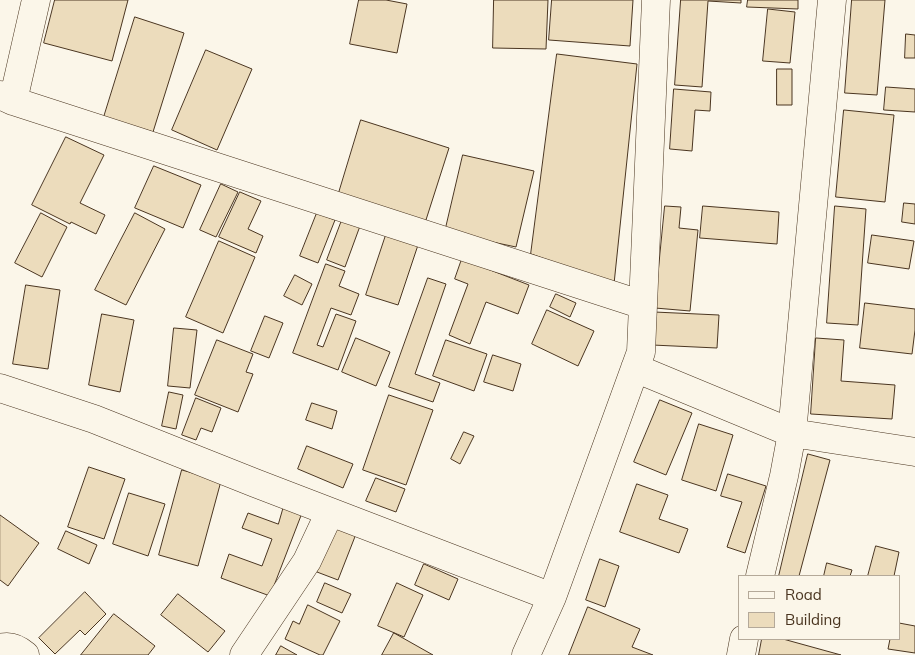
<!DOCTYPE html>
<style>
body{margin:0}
#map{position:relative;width:915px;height:655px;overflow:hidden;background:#fbf6e9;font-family:Mulish,sans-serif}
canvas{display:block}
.legend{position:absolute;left:738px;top:575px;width:162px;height:65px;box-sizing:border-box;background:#fbf6e9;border:1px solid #b4a999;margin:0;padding:6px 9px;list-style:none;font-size:15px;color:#4a3520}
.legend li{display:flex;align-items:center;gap:10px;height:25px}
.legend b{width:25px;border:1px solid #b4a999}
</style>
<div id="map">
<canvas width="915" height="655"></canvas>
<ul class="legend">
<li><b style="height:6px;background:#fbf6e9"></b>Road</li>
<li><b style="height:14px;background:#ecdcbc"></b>Building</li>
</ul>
</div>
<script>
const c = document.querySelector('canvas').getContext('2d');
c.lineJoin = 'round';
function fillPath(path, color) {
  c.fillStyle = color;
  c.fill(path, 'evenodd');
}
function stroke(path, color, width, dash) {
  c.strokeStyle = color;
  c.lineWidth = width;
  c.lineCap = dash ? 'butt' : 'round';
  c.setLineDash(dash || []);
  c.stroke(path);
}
const building = new Path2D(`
 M55 0H128L112 61 44 43Z
 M359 0H386L407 4 397 53 350 44Z
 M494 0H548L546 49 493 48Z
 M552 0H633L630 46 549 40Z
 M681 0H741V3L708 1 702 87 675 85Z
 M748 0H798V9L747 7Z
 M852 0H885L877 95 845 93Z
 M768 9 795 12 790 63 763 61Z
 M135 17 184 33 153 132 104 117Z
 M906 34 915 35V58H905Z
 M206 50 252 69 217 150 172 130Z
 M557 54 637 64 614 284 531 254Z
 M777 69H792V105H777Z
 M886 87 915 89V112L884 110Z
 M674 89 711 92 710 111 695 110 692 151 670 149Z
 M844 110 894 115 885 202 836 197Z
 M361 120 449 148 425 223 338 196Z
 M66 137 104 155 80 203 105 215 96 234 71 222 70 224 32 205Z
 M463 155 534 171 516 247 445 232Z
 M154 166 201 185 183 228 135 208Z
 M221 184 238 192 216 237 200 230Z
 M240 192 261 201 248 229 263 236 256 253 219 237Z
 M904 203 915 204V224L902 222Z
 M665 206 681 207 679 228 698 230 690 311 655 308Z
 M703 206 779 212 777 244 700 238Z
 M835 206 866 209 858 325 827 323Z
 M41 213 67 227 42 277 15 263Z
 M135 213 165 229 126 305 95 290Z
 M317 213 335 220 318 263 300 256Z
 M342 220 360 226 345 267 327 260Z
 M386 235 418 245 398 305 366 295Z
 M872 235 914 241 909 269 868 263Z
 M219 241 255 257 223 333 186 317Z
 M462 259 529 285 518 314 486 302 470 344 449 335 468 284 455 279Z
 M326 264 345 271 339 286 359 294 351 315 331 308 317 345 323 347 336 314 356 321 338 370 293 353Z
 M295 275 312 284 302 305 284 296Z
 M428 278 446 284 415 374 440 383 433 402 389 387Z
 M26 285 60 290 48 369 13 364Z
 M556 294 576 303 570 317 550 307Z
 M865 303 915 309V330L912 354 860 348Z
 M547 310 594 331 578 366 532 344Z
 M654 312 719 315 717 348 652 345Z
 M102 314 134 320 120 392 89 385Z
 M265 316 283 323 269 358 251 351Z
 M174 328 197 330 190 388 168 386Z
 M356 338 390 352 376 386 342 372Z
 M816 338 844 340 841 381 895 385 892 419 811 414Z
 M217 340 253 354 246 372 253 374 238 412 195 395Z
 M446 340 487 354 474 391 433 376Z
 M493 355 521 364 513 391 484 382Z
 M169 392 183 395 176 429 162 426Z
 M389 395 433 410 406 485 363 470Z
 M196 398 221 408 212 432 201 428 196 440 182 435Z
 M660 400 692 413 666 475 634 462Z
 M312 403 337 411 332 429 306 420Z
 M699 424 733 435 716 491 682 480Z
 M464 432 474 436 460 464 451 459Z
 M307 446 353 464 343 488 298 469Z
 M808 454 830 460 799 576H779Z
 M89 467 125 479 104 539 68 527Z
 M182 470 221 481 198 566 159 555Z
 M728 474 766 486 745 553 727 547 742 502 721 496Z
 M376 478 405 489 396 512 366 501Z
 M637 484 668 495 659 519 688 529 679 553 620 532Z
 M129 493 165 504 148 556 113 544Z
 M284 506 302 513 270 596 221 578 229 554 262 566 272 539 242 528 248 513 278 524Z
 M0 515 39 543 8 586 0 580Z
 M336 525 356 534 338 580 317 572Z
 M66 531 97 545 89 564 58 549Z
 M876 546 899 552 894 576H868Z
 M600 559 619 566 605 607 586 600Z
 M827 563 852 570 850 576H824Z
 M424 564 458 579 449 600 415 585Z
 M325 583 351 594 342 613 317 602Z
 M397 583 423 595 404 637 378 626Z
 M85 592 106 614 85 635 80 630 55 654 39 638Z
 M178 594 225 631 208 652 161 615Z
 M308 605 340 621 323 655H320L285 639 293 621 299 624Z
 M588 607 640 629 632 647 653 655H569Z
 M114 614 155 646 148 655H81Z
 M899 623 915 626V653L888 649 890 639H899Z
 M394 633 433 655H382Z
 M762 639H783L841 655H759Z
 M281 646 297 655H276Z`);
const minor = new Path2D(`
 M0 95 13 101 643 305
 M13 101 36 0
 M635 368 792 433 915 452
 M0 388 94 419 255 483 552 597
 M760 576 784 476 792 433 832 0
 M0 648C10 645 17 648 25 655
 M244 655 307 561 330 512
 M526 655 552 597 641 352 656 0
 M741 655 744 639`);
fillPath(building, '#ecdcbc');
stroke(building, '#4a3520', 1);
stroke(minor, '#4a3520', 29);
stroke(minor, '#fbf6e9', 28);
</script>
